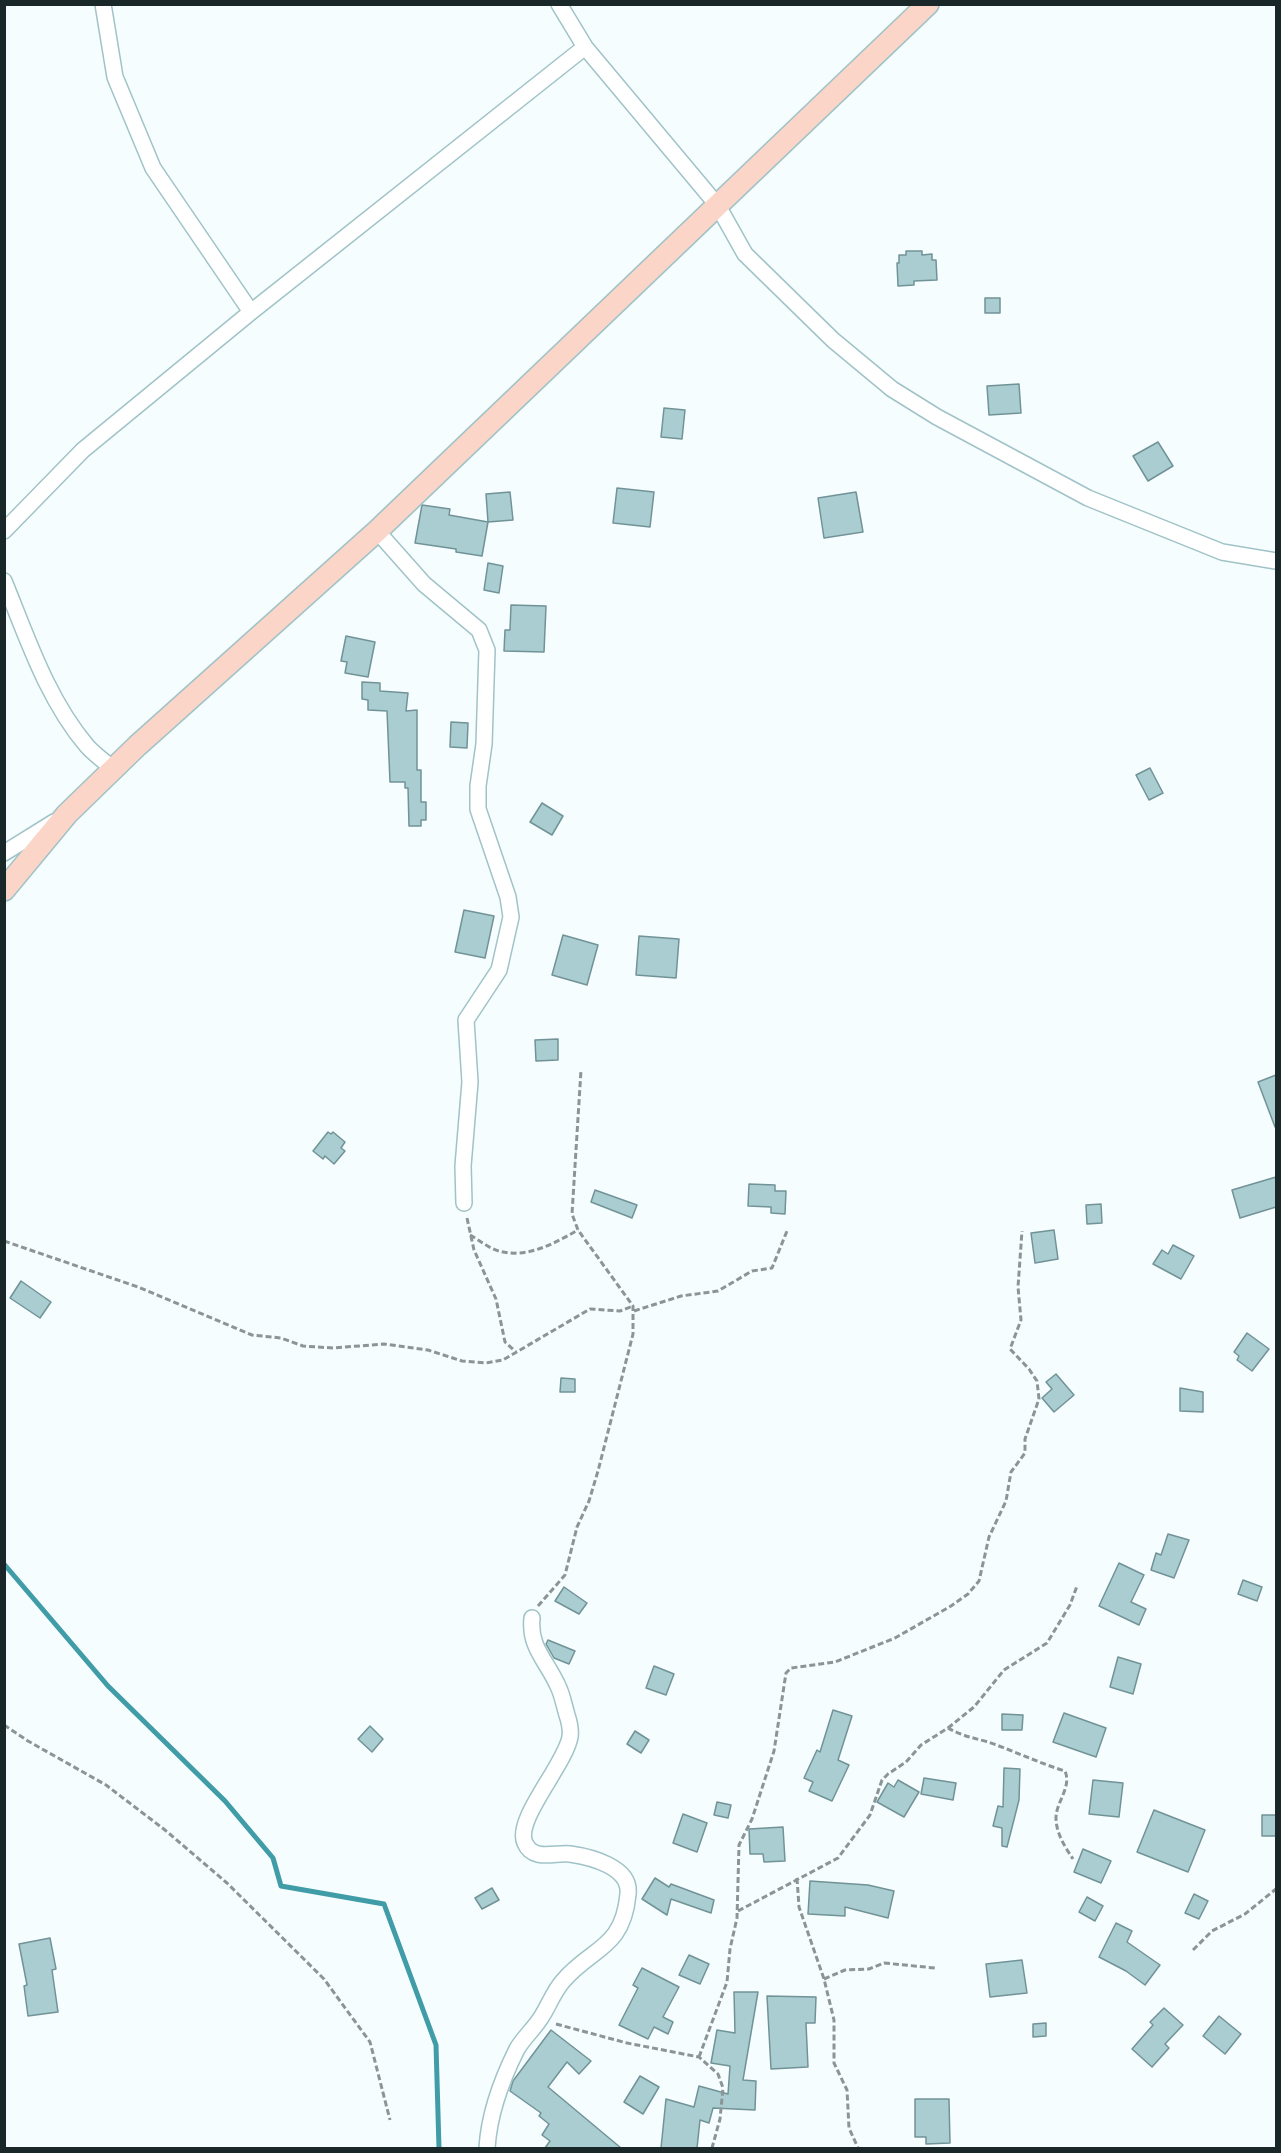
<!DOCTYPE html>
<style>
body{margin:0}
#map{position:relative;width:1281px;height:2153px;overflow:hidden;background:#f6fdfe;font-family:"Public Sans",sans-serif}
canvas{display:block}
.frame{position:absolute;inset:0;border:6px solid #192729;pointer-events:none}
</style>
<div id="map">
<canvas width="1281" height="2153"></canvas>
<div class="frame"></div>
</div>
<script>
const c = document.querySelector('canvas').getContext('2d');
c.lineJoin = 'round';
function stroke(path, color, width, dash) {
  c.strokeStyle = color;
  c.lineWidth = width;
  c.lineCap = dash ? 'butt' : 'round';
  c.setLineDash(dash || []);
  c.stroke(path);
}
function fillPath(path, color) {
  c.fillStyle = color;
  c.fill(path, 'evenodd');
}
const stream = new Path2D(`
 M4 1564 108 1686 225 1801 273 1858 281 1886 384 1904 436 2045 439 2148`);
const building = new Path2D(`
 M906 251H922V255L932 254V260H936L937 280 914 281V285L898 286 897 263H899V255H906Z
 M985 298H1000V313H985Z
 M1019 384 1021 413 989 415 987 386Z
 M664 408 685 410 682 439 661 437Z
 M1158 442 1173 466 1148 481 1133 456Z
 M617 488 654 492 650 527 613 523Z
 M510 492 513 520 488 522 486 494Z
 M856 492 863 532 824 538 818 498Z
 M422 505 450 509 449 515 488 522 482 556 456 552V549L415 543Z
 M488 563 503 566 499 593 484 590Z
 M511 605 546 606 544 652 504 651 505 630H510Z
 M346 636 375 642 368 677 345 673 347 662 341 661Z
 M362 682 380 683V691L408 693 406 711 417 710V770H421V802H426V820H421V826H409L408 788H405V782H390L387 711 368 710V700L362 699Z
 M451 722 468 723 467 748 450 747Z
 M1150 768 1163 793 1149 800 1136 775Z
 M542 803 563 816 552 835 530 822Z
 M464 910 494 916 485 958 455 952Z
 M563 935 598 945 587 985 552 975Z
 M639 936 679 939 676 978 636 975Z
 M558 1039V1060L536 1061 535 1040Z
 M1276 1075V1127H1275L1258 1082Z
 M328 1132 331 1134 333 1132 345 1142 341 1148 345 1151 334 1164 325 1156 323 1159 313 1151Z
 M1276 1177V1207L1240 1218 1232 1190Z
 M749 1184 775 1185V1191H786L785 1214 771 1213V1207L748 1206Z
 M595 1190 637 1205 632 1218 591 1202Z
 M1101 1204 1102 1223 1087 1224 1086 1205Z
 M1054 1230 1058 1259 1035 1263 1031 1233Z
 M1173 1245 1194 1256 1181 1279 1153 1264 1162 1250 1168 1254Z
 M21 1281 51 1302 40 1318 10 1298Z
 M1247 1333 1269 1349 1252 1371 1237 1360 1239 1356 1234 1352Z
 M1056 1374 1074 1395 1054 1412 1042 1398 1052 1389 1046 1382Z
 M561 1378 575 1379V1392H560Z
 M1180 1388 1203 1392V1412L1180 1411Z
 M1168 1534 1189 1540 1174 1578 1151 1570 1156 1553 1161 1555Z
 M1119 1563 1144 1575 1131 1602 1146 1609 1139 1625 1099 1606Z
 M1243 1580 1262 1587 1257 1601 1238 1594Z
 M564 1587 587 1603 579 1614 555 1601Z
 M548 1640 575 1651 569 1664 554 1658 546 1644Z
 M1118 1657 1141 1664 1133 1694 1110 1687Z
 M654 1666 674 1674 666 1695 646 1688Z
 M833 1710 852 1716 838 1760 849 1765 832 1801 809 1791 813 1782 804 1778 817 1750 820 1752Z
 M1064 1713 1106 1728 1096 1757 1053 1742Z
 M1002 1714 1023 1715 1022 1730H1002Z
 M370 1726 383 1739 372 1752 358 1739Z
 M635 1731 649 1740 641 1753 627 1744Z
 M1004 1768 1020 1769 1019 1800 1007 1847 1002 1846V1828L993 1826 998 1806 1003 1807Z
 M924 1778 956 1783 953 1800 921 1794Z
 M898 1780 919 1792 904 1817 877 1802 888 1783 894 1787Z
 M1093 1780 1123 1783 1119 1817 1089 1814Z
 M717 1802 731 1805 728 1818 714 1815Z
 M1154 1810 1205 1830 1188 1872 1137 1852Z
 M683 1814 707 1823 697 1852 673 1843Z
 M1262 1815H1276V1836H1262Z
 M783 1827 785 1861 764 1862 763 1854H750L749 1829Z
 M1083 1849 1111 1861 1101 1883 1074 1872Z
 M655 1878 669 1887 671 1884 714 1900 711 1913 671 1899 667 1915 642 1899Z
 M810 1881 868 1885 894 1891 888 1918 845 1907V1916L808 1914Z
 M492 1888 499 1900 482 1909 475 1898Z
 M1194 1894 1208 1901 1199 1919 1185 1913Z
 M1087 1897 1103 1906 1095 1921 1079 1912Z
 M1116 1923 1132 1931 1127 1942 1160 1965 1145 1985 1126 1971 1099 1957Z
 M50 1938 56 1969 52 1970 58 2012 28 2016 24 1986 27 1985 19 1944Z
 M689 1955 709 1964 700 1984 679 1975Z
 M1022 1960 1027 1993 990 1997 986 1964Z
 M642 1968 679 1987 663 2017 673 2022 668 2034 654 2027 648 2039 619 2025 638 1988 633 1985Z
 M734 1992H758L743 2080 756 2081 755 2110 713 2108 709 2123 700 2120 697 2148H661L666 2099 694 2107 699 2086 728 2094 730 2066 711 2063 717 2030 735 2033Z
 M767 1996 816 1997 815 2023H806L808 2067 771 2069Z
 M1164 2008 1183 2025 1165 2044 1169 2048 1152 2067 1132 2049 1153 2025 1150 2022Z
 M1219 2016 1241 2034 1225 2054 1203 2036Z
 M1046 2023V2036L1033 2037V2024Z
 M551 2030 591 2061 579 2074 567 2062 548 2087 621 2148H545L550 2141 542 2135 549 2124 539 2116 541 2113 510 2091 513 2081Z
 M640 2076 659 2087 643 2114 624 2102Z
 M915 2099H949L950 2143 926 2144V2137H915Z`);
const path = new Path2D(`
 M467 1218 474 1250 496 1299 505 1342 516 1352
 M470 1235C479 1240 490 1249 499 1251 527 1259 555 1243 578 1230
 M4 1241 138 1287 252 1335 281 1338 303 1346 333 1348 384 1344 428 1350 462 1361 486 1363 503 1360 590 1309 620 1311 633 1306
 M634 1311 681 1296 718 1291 752 1271 772 1268 787 1231
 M538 1606 565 1575 577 1527 589 1501 598 1471 633 1334V1306L578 1230 572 1214 581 1070
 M4 1725 28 1741 106 1785 165 1830 227 1883 324 1979 370 2042 390 2120
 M948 1728 974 1707 1004 1670 1047 1643 1070 1605 1077 1586
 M797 1878 799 1907 824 1979 834 2020V2063L847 2090 849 2128 858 2148
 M738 1911 838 1858 870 1815 882 1780 888 1774 906 1762 921 1745 948 1728C962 1736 974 1738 988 1742 1014 1751 1039 1763 1065 1771 1072 1787 1056 1802 1056 1818 1056 1833 1065 1847 1073 1859
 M1193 1950 1212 1931 1245 1914 1276 1889
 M824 1979 845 1970 869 1969 884 1963 935 1968
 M556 2024 627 2043 699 2057 718 2074 723 2088 720 2119 712 2148
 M699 2057 727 1982 730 1949 737 1918 739 1845 752 1819 774 1751 786 1673 791 1668 835 1662 895 1638 951 1606 968 1594 979 1581 989 1537 1006 1501 1011 1472 1025 1453V1439L1039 1399 1037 1381 1029 1369 1010 1349 1021 1320 1018 1287 1022 1231`);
const street = new Path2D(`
 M103 4 115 77 153 168 251 312
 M559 4 585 47 718 206 745 254 833 340 892 389 937 417 1088 498 1222 552 1276 561
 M4 531 83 450 251 312 585 47
 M377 531 424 584 479 630 487 650 484 744 478 786V809L508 897 511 917 499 970 466 1020 470 1082 463 1166 464 1203
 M4 581C27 637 47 699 87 746 95 755 105 762 115 770
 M4 853 54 822
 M487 2148C489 2115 502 2079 517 2049 524 2037 535 2028 542 2016 549 2005 554 1991 563 1981 592 1947 623 1949 628 1894 631 1867 591 1857 570 1854 556 1852 533 1862 525 1843 514 1820 565 1765 570 1737 571 1730 569 1721 567 1715 564 1705 562 1693 557 1684 546 1660 529 1647 532 1618`);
const secondary = new Path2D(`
 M4 890 67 814 137 746 377 531 928 4`);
stroke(stream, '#409ca7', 5);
fillPath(building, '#a9cdd1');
stroke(building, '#719398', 1.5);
stroke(street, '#a0c3c8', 18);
stroke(secondary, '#a0c3c8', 24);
stroke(path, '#8b9597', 3, [6, 3]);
stroke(street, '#fff', 15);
stroke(secondary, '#fbd5c7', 21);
</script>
